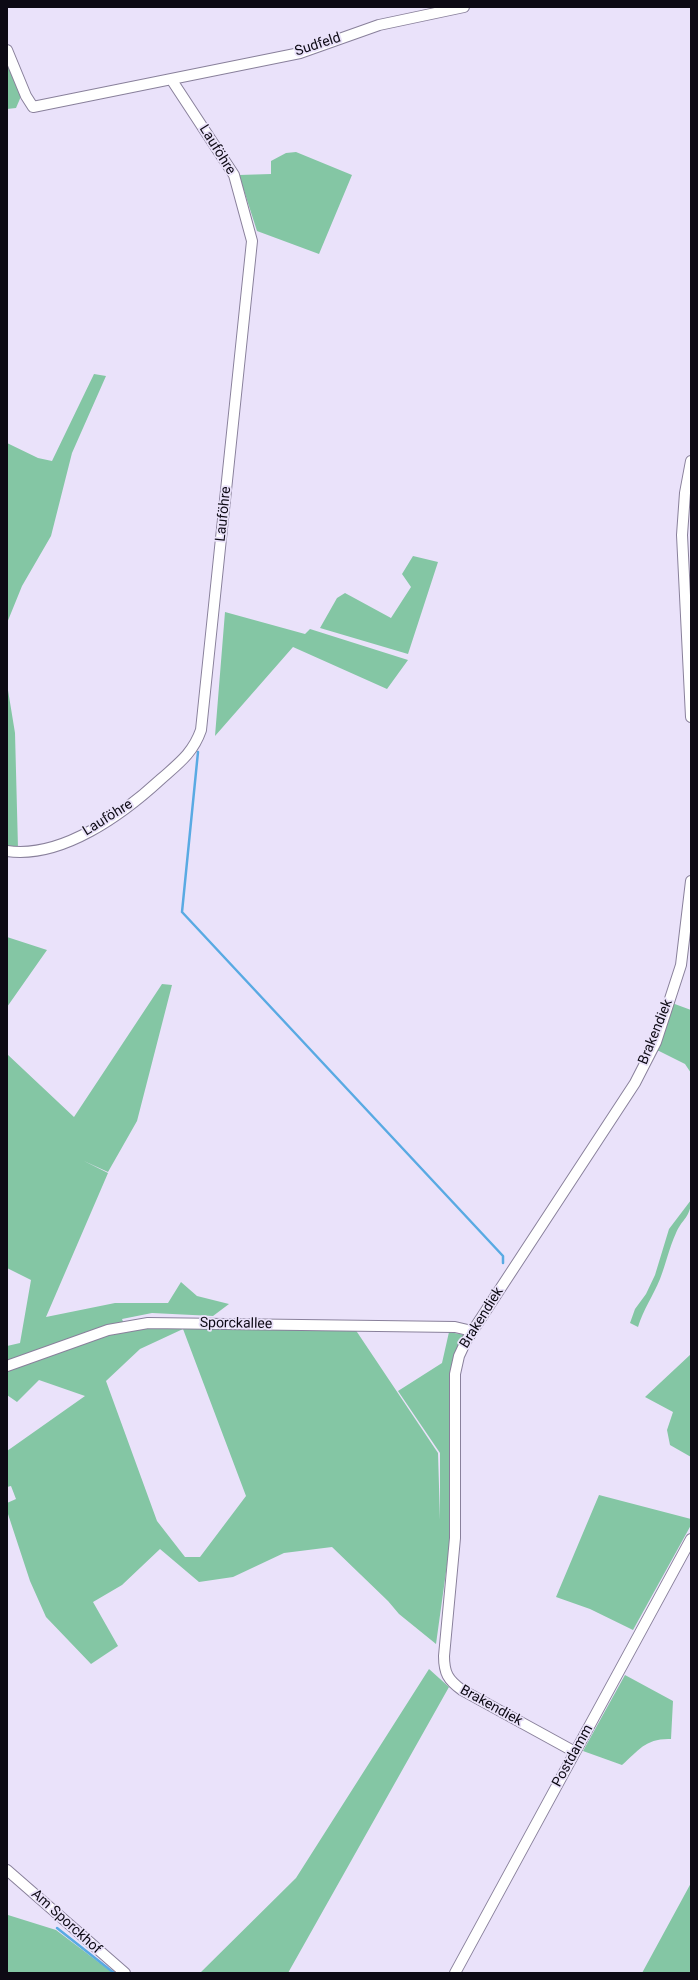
<!DOCTYPE html>
<meta charset="utf-8">
<style>
body{margin:0}
#map{position:relative;width:698px;height:1980px;overflow:hidden;background:#eae2fa;font-family:Roboto,sans-serif}
canvas{display:block}
.frame{position:absolute;inset:0;border:8px solid #0d0a14;pointer-events:none}
</style>
<div id="map">
<canvas width="698" height="1980"></canvas>
<div class="frame"></div>
</div>
<script>
const c = document.querySelector('canvas').getContext('2d');
c.lineJoin = 'round';
function fillPath(path, color) {
  c.fillStyle = color;
  c.fill(path, 'evenodd');
}
function stroke(path, color, width, dash) {
  c.strokeStyle = color;
  c.lineWidth = width;
  c.lineCap = dash ? 'butt' : 'round';
  c.setLineDash(dash || []);
  c.stroke(path);
}
function label(font, color, halo, rows, align = 'center') {
  c.font = font + ' Roboto,sans-serif';
  c.lineWidth = 3.5;
  c.setLineDash([]);
  c.textBaseline = 'middle';
  c.strokeStyle = halo;
  c.fillStyle = color;
  for (const [text, x, y, turn = 0] of rows) {
    c.save();
    c.translate(x, y);
    c.rotate((+turn || 0) * Math.PI / 180);
    c.textAlign = isNaN(turn) ? turn : align;
    if (halo) c.strokeText(text, 0, 0);
    c.fillText(text, 0, 0);
    c.restore();
  }
}
const green = new Path2D(`
 M7 56 22 94 16 108 7 109Z
 M296 152 352 175 319 254 257 231 239 175 271 174V161L286 153Z
 M94 374 106 376 72 453 51 536 22 586 7 623V443L38 458 52 461Z
 M413 556 438 562 408 654 320 628 337 598 345 593 391 618 411 587 402 574Z
 M225 612 305 634 310 629 408 660 387 689 293 647 215 736Z
 M7 684 15 733 18 848 7 847Z
 M7 937 47 950 7 1007Z
 M162 984 172 985 137 1121 108 1172 84 1161 108 1173 46 1317 115 1303H168L181 1282 197 1296 229 1304 213 1316 152 1313 122 1319 126 1329 174 1325 183 1328 355 1329 438 1453 440 1520V1453L398 1391 442 1363 449 1332 465 1335 454 1355 450 1372V1543L436 1644 399 1614 388 1601 332 1547 284 1553 233 1577 199 1582 160 1549 122 1585 93 1602 118 1646 91 1664 46 1617 30 1581 7 1511V1503L16 1499 11 1486 7 1487V1451L85 1396 39 1380 17 1402 7 1395V1346L20 1343 31 1280 7 1268V1054L74 1117ZM183 1329 246 1496 200 1557H185L157 1521 106 1381 140 1349Z
 M672 1003 691 1010V1073L685 1064 659 1051H655Z
 M691 1200C691 1217 682 1219 676 1233 669 1248 666 1264 660 1279 653 1296 643 1310 638 1327L630 1323 635 1309 646 1294 655 1275 669 1229Z
 M691 1354V1457L670 1445 667 1430 673 1412 645 1397Z
 M599 1495 691 1519V1525L633 1630 590 1609 556 1597Z
 M429 1669 449 1687 288 1973H200L296 1878Z
 M625 1675 673 1701 671 1739C646 1738 639 1750 622 1765L583 1751Z
 M691 1883V1973H642Z
 M8 1915 56 1930 113 1973H7Z`);
const stream = new Path2D(`
 M198 752 182 912 503 1256V1263
 M57 1928 114 1973`);
const minor = new Path2D(`
 M7 50 26 96 33 107 300 53 379 25 464 7
 M691 461 685 493 682 535 691 717
 M7 851C62 859 123 814 161 779 179 763 193 753 201 730L252 241 234 175 171 79
 M7 1366 108 1330 148 1323 455 1327 472 1331
 M575 1752 462 1690C448 1680 444 1673 444 1656L455 1538V1374L459 1356 466 1341 635 1083 656 1042 681 965 691 881
 M7 1870 125 1973
 M455 1973 691 1539`);
const streetNames = [
 ["Sudfeld",318,45,-18],
 ["Lauföhre",217,150,58],
 ["Lauföhre",224,514,-84],
 ["Lauföhre",108,818,-32],
 ["Brakendiek",656,1032,-68],
 ["Brakendiek",482,1318,-58],
 ["Sporckallee",236,1324,1],
 ["Brakendiek",491,1706,29],
 ["Postdamm",573,1756,-61],
 ["Am Sporckhof",66,1922,42]
];
fillPath(green, '#84c6a4');
stroke(stream, '#59aae3', 2.5);
stroke(minor, '#89809b', 12);
stroke(minor, '#fff', 10);
label('14px', '#0d0a14', '#eae2fa', streetNames);
</script>
